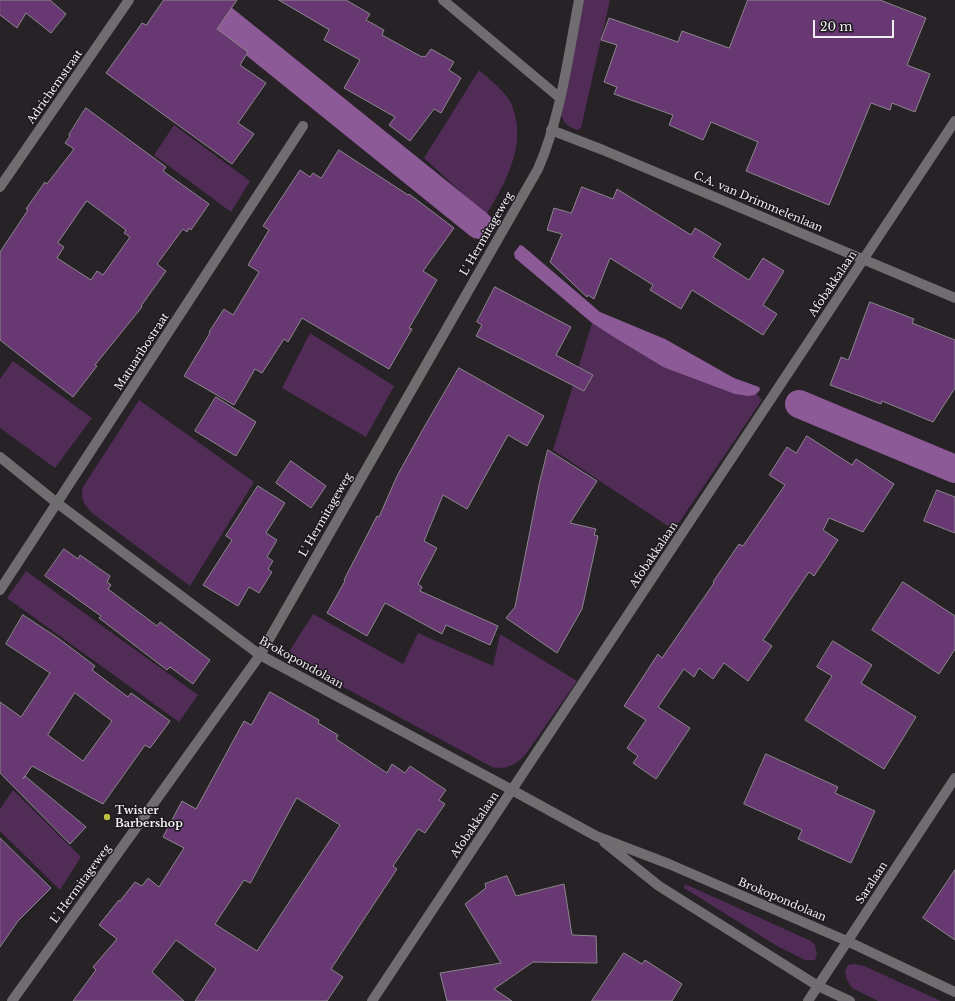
<!DOCTYPE html>
<style>
body{margin:0}
#map{position:relative;width:955px;height:1001px;overflow:hidden;background:#262226;font-family:"Libre Baskerville",serif}
canvas{display:block}
.scale{position:absolute;left:813px;top:20px;width:81px;height:18px;box-sizing:border-box;border:2px solid #f1eef1;border-top:0;padding-left:5px;font-size:12px;line-height:14px;white-space:nowrap;color:#f1eef1;-webkit-text-stroke:3px #1c181d;paint-order:stroke}
</style>
<div id="map">
<canvas width="955" height="1001"></canvas>
<div class="scale">20 m</div>
</div>
<script>
const c = document.querySelector('canvas').getContext('2d');
c.lineJoin = 'round';
function fillPath(path, color) {
  c.fillStyle = color;
  c.fill(path, 'evenodd');
}
function stroke(path, color, width, dash) {
  c.strokeStyle = color;
  c.lineWidth = width;
  c.lineCap = dash ? 'butt' : 'round';
  c.setLineDash(dash || []);
  c.stroke(path);
}
function label(font, color, halo, rows, align = 'center') {
  c.font = font + ' "Libre Baskerville",serif';
  c.lineWidth = 3;
  c.setLineDash([]);
  c.textBaseline = 'middle';
  c.strokeStyle = halo;
  c.fillStyle = color;
  for (const [text, x, y, turn = 0] of rows) {
    c.save();
    c.translate(x, y);
    c.rotate((+turn || 0) * Math.PI / 180);
    c.textAlign = isNaN(turn) ? turn : align;
    if (halo) c.strokeText(text, 0, 0);
    c.fillText(text, 0, 0);
    c.restore();
  }
}
const green = new Path2D(`
 M584 0H610L581 128 577 130C565 125 563 122 560 110Z
 M479 70C490 80 504 90 511 103 513 106 513 111 515 115 524 150 504 186 486 215L424 158Z
 M174 125 250 181 231 212 154 155Z
 M592 323 663 367 755 395 757 394 762 400 674 530 553 450Z
 M310 333 394 386 366 437 282 388Z
 M13 361 92 418 55 468 0 428V379Z
 M139 400 254 482 190 586 92 513C84 504 80 499 83 487Z
 M26 571 198 695 179 722 7 598Z
 M313 614 403 664 418 633 493 666 500 634 577 681 525 755C516 765 506 770 492 767L295 661 291 656 290 650Z
 M13 790 81 857 60 890 0 831V809Z
 M685 884 811 941 815 945 817 955 815 960H805L777 946 684 888Z
 M855 964 864 966 941 1001H878L852 988 847 980 845 972 848 965Z`);
const water = new Path2D(`
 M520 245 523 246 600 312 665 339 734 378 759 387 760 390 755 395 748 396 735 394 663 367 617 339 592 323 515 258 514 253Z`);
const canal = new Path2D(`
 M200 0 479 225
 M799 404 955 469`);
const building = new Path2D(`
 M0 0H50L66 14 51 33 26 13 17 28 0 15Z
 M164 0H237L217 29 248 52 240 65 266 83 238 123 254 134 232 164 106 73 142 23 146 25Z
 M279 0H346L370 14 366 20 384 30 382 35 422 57 423 56 425 57 431 49 454 62 449 70 461 78 441 113 434 109 410 141 389 125 395 117 344 88 360 60 324 40 329 30Z
 M748 0H880L926 18 907 65 930 74 915 112 892 103 890 110 871 103 829 205 746 171 758 142 711 122 703 140 669 125 673 115 614 94 617 87 604 82 617 45 601 40 609 18 678 42 682 31 729 48Z
 M86 108 166 167 163 171 209 204 191 230 189 228 187 232 183 229 157 264 166 271 141 306 142 307 95 365 97 366 73 397 0 340V252L28 210 26 209 45 182 47 184 74 149 65 143 70 136 69 135ZM87 201 126 230 124 233 130 237 103 275 97 271 91 280 57 258 64 247 58 243Z
 M339 150 408 195 409 194 454 228 423 271 437 280 409 328 412 329 389 369 302 318 288 342 284 339 262 373 255 369 234 405 184 376 210 333 209 332 224 309 233 315 259 272 248 265 269 230 263 226 300 170 310 177 313 173 321 178Z
 M582 187 613 199 617 189 691 235 695 228 721 244 713 257 749 280 763 258 784 271 763 305 777 314 763 335 692 290 681 309 650 290 653 285 610 258 594 299 588 295 587 297 550 262 562 234 547 230 554 208 571 213Z
 M495 287 571 327 556 355 593 375 584 391 476 336 482 325 477 322Z
 M870 302 914 319 912 323 955 340V388L933 422 882 401 881 404 830 385 841 357 848 360Z
 M459 368 544 416 527 446 508 435 467 509 443 495 424 541 437 548 418 584 422 587 420 591 498 626 490 645 446 625 442 634 385 603 367 636 327 613 345 581 344 580 377 516 379 517 397 476 423 429Z
 M216 397 256 422 236 456 195 431Z
 M807 436 852 465 856 459 894 484 863 532 829 518 823 530 838 540 814 576 809 572 763 640 772 646 748 681 724 663 713 679 699 668 694 677 684 669 658 707 690 728 656 779 633 763 638 756 627 748 646 720 624 706 658 654 662 658 714 583 713 582 739 544 743 546 785 485 769 475 787 447 796 453Z
 M548 450 597 481 570 523 596 529 594 535 598 536 582 609 557 653 506 618 515 607 539 485Z
 M291 461 326 486 311 508 276 483Z
 M258 486 285 503 266 533 277 540 267 557 273 561 268 569 272 572 259 593 249 587 238 606 203 585 232 540 226 536Z
 M937 490 955 497V533L924 521Z
 M64 549 78 559 80 555 110 576 107 582 111 585 108 589 157 626 160 622 210 660 193 684 170 667 167 670 99 618 101 616 45 576Z
 M903 582 955 616V649L939 674 872 630Z
 M23 615 58 638 95 666 92 670 128 697 131 693 170 721 150 748 145 745 103 804 32 766 23 779 25 776 86 827 70 844 0 773V702L21 717 50 673 6 644ZM75 693 112 721 83 761 48 735Z
 M833 641 872 665 861 683 916 717 884 769 805 720 832 676 817 667Z
 M270 692 319 720 318 723 338 735 336 739 387 773 392 764 405 773 410 766 446 790 439 800 445 804 425 833 418 829 393 866 397 869 331 969 343 977 327 1001H195L216 969 176 940 152 972 184 1001H73L96 970 93 967 117 939 99 925 119 900 120 901 135 882 142 886 148 878 159 887 184 848 163 837 182 801 196 809 244 721 251 725ZM297 798 340 825 257 951 215 924 244 880 250 883Z
 M766 754 838 787 835 793 875 811 851 863 798 839 802 830 744 804Z
 M0 838 51 888 18 921 0 947Z
 M955 870V940L923 918Z
 M507 876 516 896 564 884 572 935 596 936 597 963 533 962 494 989 512 1001H447L440 973 501 963 465 904 486 888 485 884Z
 M624 953 642 964 645 960 682 984 672 1001H592Z`);
const minor = new Path2D(`
 M443 0 560 98
 M551 130 603 150 955 298
 M0 187 129 0
 M0 457 57 503 260 655 512 790 596 836 669 864 847 941 955 992
 M0 590 303 126
 M604 842 659 886 818 986 850 1001
 M12 1001 260 655 538 169C561 116 568 57 579 0
 M372 1001 955 121
 M808 1001 955 778`);
const markers = [
 [107,817,4,"#bcbf44"]
];
const streetNames = [
 ["Adrichemstraat",55,87,-55],
 ["C.A. van Drimmelenlaan",758,202,23],
 ["L' Hermitageweg",487,234,-60],
 ["Afobakkalaan",833,284,-56],
 ["Matuaribostraat",142,352,-57],
 ["L' Hermitageweg",326,515,-60],
 ["Afobakkalaan",654,555,-56],
 ["Brokopondolaan",301,663,29],
 ["Afobakkalaan",475,825,-56],
 ["Saralaan",872,883,-57],
 ["L' Hermitageweg",81,884,-54],
 ["Brokopondolaan",782,900,23]
];
const poiNames = [
 ["Twister",115,811],
 ["Barbershop",115,824]
];
fillPath(green, '#502c57');
fillPath(water, '#8c5a96');
stroke(canal, '#8c5a96', 28);
fillPath(building, '#673871');
stroke(building, '#8b878c', 1);
stroke(minor, '#6f6d6f', 10);
for (const [x, y, r, color] of markers) {
  const dot = new Path2D();
  dot.arc(x, y, r, 0, 2 * Math.PI);
  c.fillStyle = color;
  c.fill(dot);
  stroke(dot, '#1c181d', 1.5);
}
label('11px', '#f1eef1', '#1c181d', streetNames);
label('bold 11px', '#f1eef1', '#1c181d', poiNames, 'left');
</script>
